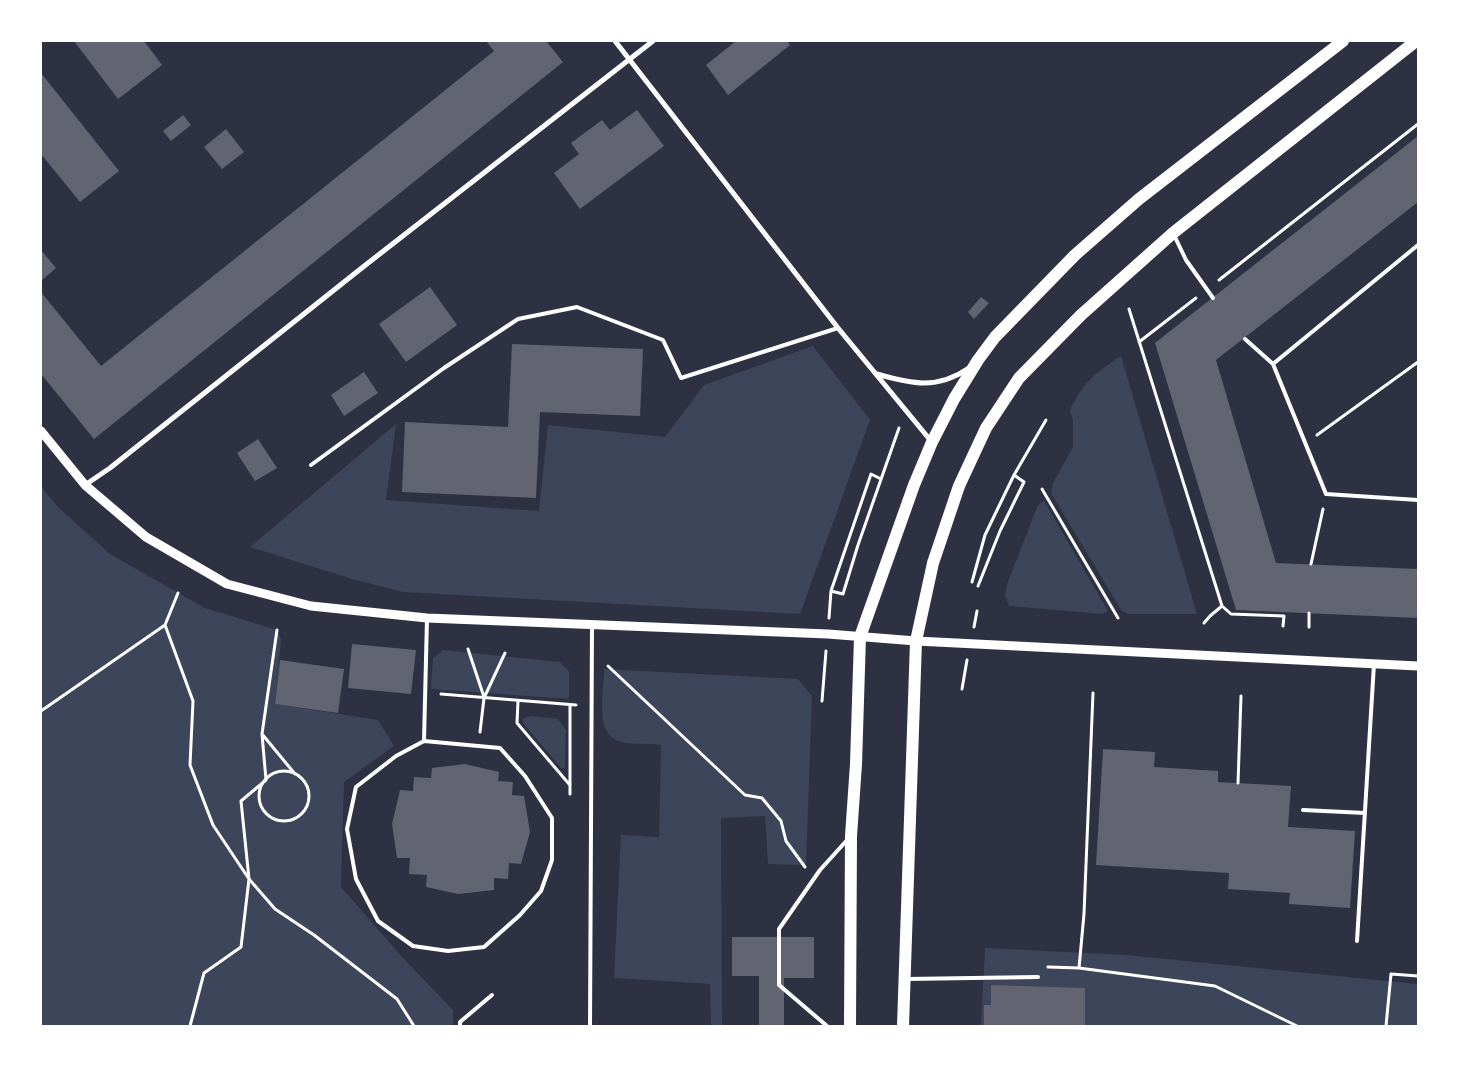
<!DOCTYPE html>
<style>
body{margin:0}
#map{position:relative;width:1459px;height:1067px;overflow:hidden;background:#2d3142;font-family:"IBM Plex Serif",serif}
canvas{display:block}
.frame{position:absolute;inset:0;border:42px solid #fff;pointer-events:none}
</style>
<div id="map">
<canvas width="1459" height="1067"></canvas>
<div class="frame"></div>
</div>
<script>
const c = document.querySelector('canvas').getContext('2d');
c.lineJoin = 'round';
function fillPath(path, color) {
  c.fillStyle = color;
  c.fill(path, 'evenodd');
}
function stroke(path, color, width, dash) {
  c.strokeStyle = color;
  c.lineWidth = width;
  c.lineCap = dash ? 'butt' : 'round';
  c.setLineDash(dash || []);
  c.stroke(path);
}
const green = new Path2D(`
 M813 346 870 420 800 614 403 592 352 579 250 547 396 424 386 500 539 511 548 425 665 437 704 385Z
 M1121 356 1197 614H1129L1121 610 1051 493 1053 483 1073 447V421L1070 410C1084 381 1094 374 1121 356Z
 M41 487 58 507 110 554 205 608 277 630 281 639 275 704 378 720 394 746 344 782 341 887 403 958 453 1010V1026H41Z
 M1044 501 1108 611 1102 614 1009 606 1005 595 1007 584 1038 505Z
 M443 650 560 662 569 671V699L431 689 433 658Z
 M604 669 798 679 812 696 806 865 768 864 765 816 721 818 722 1026H711L710 984 614 978 621 835 659 837 661 745C649 743 635 745 622 742 593 736 604 691 604 669Z
 M531 716 558 719 566 730 565 768H561L523 723V719Z
 M985 948 1126 955 1418 984V1026H981Z`);
const building = new Path2D(`
 M74 41H144L162 65 118 99Z
 M486 41H546L563 62 94 439 41 374V292L101 366 494 51Z
 M736 41H787L790 45 728 95 706 65Z
 M41 73 119 171 80 202 41 154Z
 M637 110 664 146 580 209 554 173 579 154 571 143 602 120 610 130Z
 M183 115 191 125 171 141 163 131Z
 M226 129 244 152 222 169 204 147Z
 M1418 136V202L1216 360 1276 563 1418 569V618L1236 610 1155 343Z
 M41 250 56 268 41 281Z
 M430 287 457 325 406 362 379 324Z
 M981 297 989 303 974 319 968 312Z
 M512 344 643 349 640 416 540 412 536 498 402 492 405 422 508 427Z
 M364 372 378 393 344 416 331 395Z
 M258 439 277 468 255 481 237 453Z
 M352 644 416 650 411 694 348 688Z
 M280 660 344 669 338 713 275 704Z
 M1103 749 1155 752 1154 767 1218 771V782L1291 786 1288 827 1355 831 1350 908 1289 904 1290 893 1228 889 1229 873 1096 865Z
 M465 764 499 772 498 781 513 782 512 795 524 796 530 832 521 864 509 863 508 879 494 878V890L458 894 426 887 427 875 409 874 410 858H397L392 824 400 790 413 791 414 777 431 778 432 768Z
 M732 937H814V978H784V1026H759V976H732Z
 M991 985 1085 988V1026H984V1005H991Z`);
const path = new Path2D(`
 M1219 280 1418 124
 M1129 309 1222 606 1231 614 1284 616 1283 626
 M1139 342 1196 298
 M1317 435 1418 362
 M881 479 871 474 831 591 843 594 858 545 899 428
 M1042 489 1118 618
 M1311 564 1323 509
 M972 582 985 535 1014 475 1046 420
 M978 586 1000 531 1024 482 1014 475
 M829 618 831 591
 M1204 623 1210 616 1222 606
 M165 625 193 701 190 765 213 825 249 879 241 947 204 973 190 1026
 M974 627 977 611
 M1309 627V613
 M277 630 262 734 266 780 241 801 249 879 275 909 314 935 397 999 414 1026
 M468 649 484 697
 M608 666 745 795 762 798 781 821 786 841 805 867
 M962 689 967 660
 M441 694 576 705
 M518 701 517 723 569 784
 M822 701 826 651
 M570 705V794
 M41 711 165 625 178 593
 M480 732 484 698 505 653
 M262 734 295 774
 M259 796a25 25 0 1 1 50 0a25 25 0 1 1-50 0Z
 M1238 783 1241 696
 M1048 967 1079 968 1215 986 1297 1026
 M1079 968 1084 914 1093 693
 M1386 1026 1391 974 1418 976`);
const service = new Path2D(`
 M1174 235 1186 260 1213 298
 M1418 245 1273 364 1326 494 1418 500
 M1245 339 1273 364
 M311 465 444 368 518 319 577 307 663 340 681 378 838 328
 M424 741 396 756 356 787 347 829 356 879 378 921 413 946 448 951 484 947 520 915 541 891 552 860V818L525 776 500 748 424 741 427 618
 M1303 810 1365 813
 M1357 941 1374 664
 M907 979 1038 977
 M460 1026V1022L492 995
 M590 1026 592 625
 M827 1026 779 985V929L820 870 848 839`);
const minor = new Path2D(`
 M615 41 838 328 931 441
 M877 374C912 384 937 390 969 368
 M85 485 110 468 363 267 653 41`);
const tertiary = new Path2D(`
 M41 431 85 485 146 537 227 584 311 606 427 618 828 634 916 641 1418 666`);
const primary = new Path2D(`
 M850 1026 851 836 856 764 860 637 914 485 932 442 954 399 978 360 995 337 1075 255 1139 199 1343 41
 M903 1026 916 641 933 563 959 486 986 428 1019 378 1081 315 1173 233 1416 41`);
fillPath(green, '#3c4559');
fillPath(building, '#626471');
stroke(path, '#fff', 3);
stroke(service, '#fff', 4);
stroke(minor, '#fff', 5);
stroke(tertiary, '#fff', 9);
stroke(primary, '#fff', 12);
</script>
